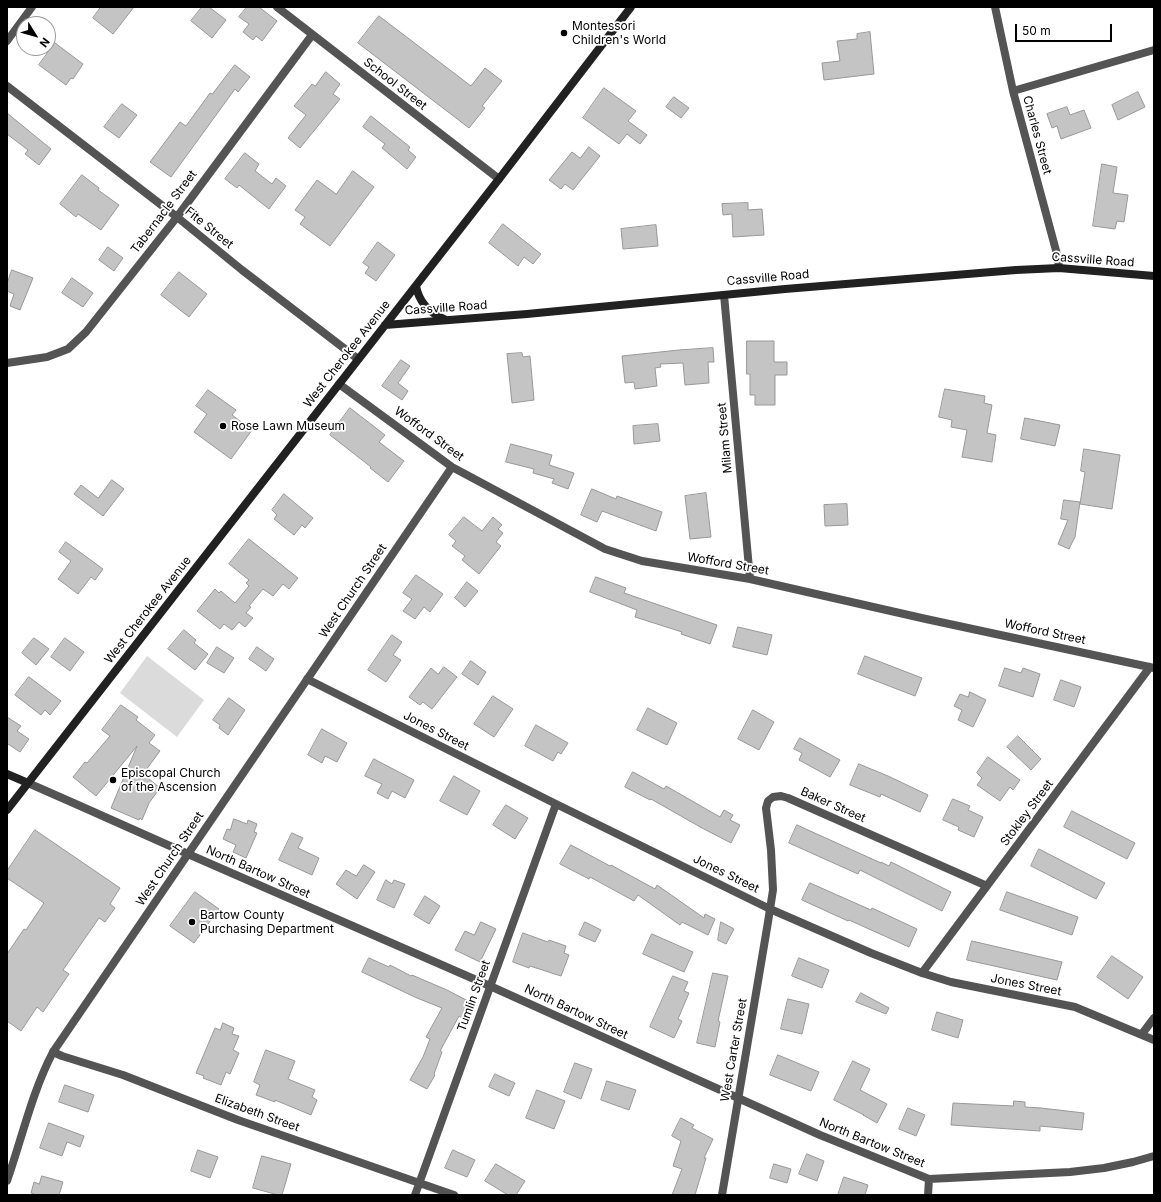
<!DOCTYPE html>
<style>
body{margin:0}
#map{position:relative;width:1161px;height:1202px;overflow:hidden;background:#fff;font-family:Inter,sans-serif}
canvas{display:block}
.frame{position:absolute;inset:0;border:8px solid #000;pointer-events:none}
.north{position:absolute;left:16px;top:16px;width:40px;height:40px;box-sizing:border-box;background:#fff;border:1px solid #999;border-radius:50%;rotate:127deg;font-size:11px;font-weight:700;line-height:16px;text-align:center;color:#000}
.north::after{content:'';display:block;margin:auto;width:14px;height:18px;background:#000;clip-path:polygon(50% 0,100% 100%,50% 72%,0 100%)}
.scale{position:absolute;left:1015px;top:24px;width:97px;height:18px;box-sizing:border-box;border:2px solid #000;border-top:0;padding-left:5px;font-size:12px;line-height:14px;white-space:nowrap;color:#000;-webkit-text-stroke:3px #fff;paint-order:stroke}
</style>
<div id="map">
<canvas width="1161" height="1202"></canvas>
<div class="frame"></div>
<div class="north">N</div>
<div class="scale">50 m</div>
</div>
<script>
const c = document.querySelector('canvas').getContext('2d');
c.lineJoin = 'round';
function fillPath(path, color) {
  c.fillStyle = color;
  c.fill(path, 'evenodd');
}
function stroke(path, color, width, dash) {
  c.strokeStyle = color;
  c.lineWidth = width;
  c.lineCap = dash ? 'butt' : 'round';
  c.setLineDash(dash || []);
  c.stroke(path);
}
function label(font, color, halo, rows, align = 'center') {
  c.font = font + ' Inter,sans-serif';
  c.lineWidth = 3.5;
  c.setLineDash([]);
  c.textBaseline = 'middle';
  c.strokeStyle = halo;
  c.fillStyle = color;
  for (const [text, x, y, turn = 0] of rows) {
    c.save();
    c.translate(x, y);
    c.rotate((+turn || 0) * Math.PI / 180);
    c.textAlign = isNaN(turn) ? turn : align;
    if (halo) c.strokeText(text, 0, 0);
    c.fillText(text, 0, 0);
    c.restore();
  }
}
const green = new Path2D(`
 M147 656 204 700 177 737 120 693Z`);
const building = new Path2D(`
 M101 7H134L113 34 93 18Z
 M202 7H209L226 20 212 38 191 21Z
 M247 7H259L277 21 262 41 256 36 253 40 243 32 249 24 239 17Z
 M379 16 471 86 485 68 502 81 482 106 485 108 469 128 358 43Z
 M870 32 874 74 824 80 822 63 840 61 837 41 857 39V34Z
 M55 43 83 64 73 79 71 78 66 85 39 65Z
 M235 65 250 77 238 92 235 89 171 177 150 162 180 122 186 126 210 93 212 94Z
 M326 72 340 84 333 94 340 99 300 148 288 138 306 115 294 106 312 84 315 86Z
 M604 88 636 111 628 121 647 135 640 144 627 134 619 144 583 118Z
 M1138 92 1145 107 1118 120 1112 105Z
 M674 97 689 108 681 118 666 107Z
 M122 104 137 115 119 138 104 127Z
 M1067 107 1070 115 1084 110 1091 128 1061 139 1057 126 1052 128 1047 114Z
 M7 113 51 149 39 165 25 154 28 150 7 134Z
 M371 116 410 147 408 150 416 157 407 169 382 148 385 144 363 127Z
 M589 147 600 156 573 190 565 184 561 189 549 180 572 152 580 158Z
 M245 153 259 164 255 171 272 184 276 178 286 186 269 209 239 185 237 188 225 179Z
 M1102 164 1117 167 1113 193 1128 195 1124 222 1117 221 1115 229 1093 226Z
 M353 171 374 187 330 246 300 224 305 217 295 210 317 180 336 194Z
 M82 175 99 188 98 190 119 205 101 230 78 214 76 217 60 204Z
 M748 203V210L762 209 764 235 733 237 732 214 723 215 722 204Z
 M503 224 541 254 533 264 524 257 518 266 489 243Z
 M656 225 658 246 623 249 621 229Z
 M378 242 395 255 376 281 365 273 369 267 363 263Z
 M108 247 123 258 114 271 99 260Z
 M12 270 33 278 20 310 10 306 14 294 7 291V284Z
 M179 272 207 294 189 317 161 295Z
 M72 278 93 293 83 307 62 293Z
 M747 341H774V362H787V375H775V405H755V395H750V374H747Z
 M713 348 714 362H708L709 383 685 385 683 363 660 364 661 367 655 368 657 386 635 389 634 382 625 383 622 356 679 350Z
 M522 353 523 357 530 356 534 400 512 403 507 354Z
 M401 360 410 366 398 383 408 391 402 400 382 386Z
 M945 389 985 396 984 403 992 405 987 433 996 435 992 462 962 457 967 430 951 427 952 420 939 417Z
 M208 390 236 410 232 415 252 430 231 459 194 432 207 414 196 406Z
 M350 408 385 435 379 442 404 461 388 482 370 468 371 467 330 435Z
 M1025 418 1060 425 1055 446 1021 439Z
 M658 424 660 441 634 444 633 426Z
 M511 444 552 455 549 465 574 473 568 489 552 483 554 479 533 473 534 469 506 462Z
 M1084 449 1120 455 1112 509 1080 504 1085 472 1081 471Z
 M112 480 124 489 103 516 74 494 81 485 98 498Z
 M592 489 616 499 617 496 662 512 656 531 602 511 597 522 581 515Z
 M706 493 711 537 690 539 685 496Z
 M284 494 313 518 305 528 302 525 294 535 274 519 277 515 272 510Z
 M1064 500 1080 502 1075 537 1069 549 1058 544 1068 520 1061 519Z
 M847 504 848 525 825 526 824 505Z
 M464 517 482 531 493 517 502 525 498 529 503 533 496 542 501 546 479 574 462 560 465 556 452 546 456 541 449 535Z
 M249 539 298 578 289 589 283 584 273 596 263 589 249 606 251 607 246 613 253 618 245 627 239 622 232 630 224 624 220 629 197 611 215 589 219 593 221 591 235 603 249 586 246 583 249 580 229 564Z
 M66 542 103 569 95 580 91 577 78 594 58 579 71 561 59 552Z
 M416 575 443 594 430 612 424 607 415 619 403 611 412 599 403 593Z
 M596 577 626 588 624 593 717 625 710 644 681 634 682 632 635 617 637 610 590 592Z
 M467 582 478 591 465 607 455 598Z
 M738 627 772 635 767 655 733 647Z
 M184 630 196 640 194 643 208 654 195 670 168 649Z
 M392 635 402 642 393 655 401 660 386 682 368 670Z
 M34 638 49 649 36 665 22 653Z
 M65 638 84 652 70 671 51 657Z
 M217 647 234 658 224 673 207 663Z
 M257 647 274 659 266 671 249 659Z
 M865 656 922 678 915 696 858 674Z
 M471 661 486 672 478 685 462 674Z
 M444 667 457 677 432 709 423 702 420 705 409 697 431 668 438 674Z
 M1005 668 1021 673 1023 668 1040 674 1033 697 999 686Z
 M29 677 61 701 50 715 45 710 41 715 15 695Z
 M1061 680 1081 687 1074 707 1054 700Z
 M970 692 986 700 973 727 958 720 962 710 954 706 960 694 968 697Z
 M493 696 513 709 494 737 474 724Z
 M229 698 245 710 228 735 219 728 220 725 213 720Z
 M121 705 138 717 136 720 155 735 149 743 160 751 143 774 160 788 149 803 142 820 140 818 139 820 111 808 137 746 96 796 73 777 85 762 87 763 110 736 102 730Z
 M648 708 677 723 667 745 637 730Z
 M753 710 774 722 759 750 738 739Z
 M7 717 21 726 17 731 29 739 20 752 8 744 7 746Z
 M536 725 568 743 561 754 558 752 553 761 525 746Z
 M322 729 347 743 337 762 325 756 322 763 308 755Z
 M1018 736 1041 759 1031 770 1007 747Z
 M800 738 840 760 830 777 799 760 802 753 794 749Z
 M988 757 1020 780 1013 790 1010 787 1000 801 977 785 982 778 977 773Z
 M374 759 414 780 405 798 392 791 388 799 377 793 382 784 365 776Z
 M859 764 888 776 928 795 920 812 881 794 880 797 850 785Z
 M633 772 664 789 666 786 720 817 724 810 733 815 730 820 740 825 731 843 702 828 651 799 650 800 625 787Z
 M454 776 480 791 467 815 440 801Z
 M953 799 970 806 968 810 983 817 974 837 958 830 959 827 943 820Z
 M506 805 528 818 515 839 493 825Z
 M1072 811 1135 843 1127 859 1064 827Z
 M234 819 247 824 248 820 257 824 254 832 257 833 246 858 233 852 236 845 223 839 227 829 230 830Z
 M797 825 881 863V862L889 866 891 862 951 892 942 911 860 870 858 874 789 843Z
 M35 830 120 888 110 904 115 908 105 922 99 918 63 970 69 974 43 1012 37 1007 21 1031 7 1021V954L24 929 26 930 44 903 7 878V871Z
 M292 833 303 838 298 848 319 858 312 875 279 860Z
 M571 845 610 866 611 865 655 889 657 885 704 918 705 914 715 919 708 935 682 922 680 925 638 895 634 901 590 877 589 879 560 864Z
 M1039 849 1105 883 1096 899 1031 866Z
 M364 865 375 872 357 899 336 884 346 870 356 876Z
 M386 880 392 884 394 880 405 884 394 908 377 900Z
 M810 883 871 910 872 908 917 929 909 947 849 920 848 921 802 900Z
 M195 892 219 909 194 943 170 926Z
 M1007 892 1078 917 1072 935 1000 910Z
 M425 896 440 906 429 924 414 915Z
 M481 922 496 929 480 962 455 950 465 931 474 935Z
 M585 922 601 930 595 942 579 935Z
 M721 922 734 929 726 944 718 940Z
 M523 933 548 942 549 940 566 946 564 953 569 955 561 976 530 966 529 968 513 962Z
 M652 934 693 952 684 972 643 954Z
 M972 941 1062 962 1057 980 967 960Z
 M1112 956 1143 977 1128 999 1097 977Z
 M369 958 389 967 390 965 411 976 412 975 447 990 470 1002 462 1018 459 1016 440 1051 442 1052 434 1074 435 1075 427 1089 410 1080 423 1057 430 1039 426 1037 442 1008 417 998 362 972Z
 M799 958 829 970 822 988 792 976Z
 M713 973 728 976 718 1021 720 1022 715 1047 697 1043Z
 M673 976 688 982 684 991 689 993 678 1019 682 1021 674 1038 650 1027Z
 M861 993 889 1008 886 1014 856 1002Z
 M788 999 809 1004 802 1034 781 1029Z
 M937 1012 963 1020 958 1038 932 1030Z
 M223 1023 234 1028 232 1034 239 1036 233 1050 239 1053 230 1074 226 1072 221 1085 203 1078 204 1076 196 1073 215 1028 220 1030Z
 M266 1050 295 1061 288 1079 315 1090 312 1097 317 1100 311 1115 275 1100V1102L256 1095 260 1085 254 1082Z
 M778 1055 819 1072 811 1091 770 1075Z
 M853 1061 870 1069 860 1090 887 1104 877 1123 863 1115H864L834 1100Z
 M575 1063 592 1069 581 1099 564 1092Z
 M495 1074 515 1083 509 1096 489 1087Z
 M607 1081 636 1090 629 1110 601 1100Z
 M65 1085 94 1095 88 1112 59 1102Z
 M537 1090 565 1101 554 1129 526 1118Z
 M1014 1101 1025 1102V1107L1041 1108 1084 1113 1082 1130 1040 1126V1131L951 1125 953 1103 1013 1106Z
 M908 1108 925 1115 916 1136 899 1129Z
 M681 1118 694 1125 692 1128 713 1139 704 1158H706L695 1195H672L682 1169 673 1166 681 1141 672 1136Z
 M49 1123 84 1136 80 1147 67 1142 62 1156 40 1148Z
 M198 1150 218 1157 210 1178 191 1171Z
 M453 1150 475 1160 467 1177 445 1168Z
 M807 1154 824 1161 817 1181 799 1174Z
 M262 1156 291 1164 282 1195H278L253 1188Z
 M496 1164 525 1181 516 1195H508L485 1181Z
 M774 1164 791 1169 787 1183 770 1178Z
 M42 1176 63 1182 59 1195H36L31 1193 34 1182 39 1184Z
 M844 1177 868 1185 865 1195H838Z`);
const minor = new Path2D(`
 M277 7 499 179
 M995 7 1013 91 1058 258 1059 268
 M7 41 32 7
 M7 86 177 217 242 270 358 359
 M1013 91 1154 50
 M724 295 750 579
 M7 363 47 357 68 349 86 332 177 217 312 35
 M339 384 452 467 605 549 642 561 750 579 926 619 1154 668
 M452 467 188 854 490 986 820 1135 929 1179 1070 1172 1104 1168 1133 1162 1154 1156
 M307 679 556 804 770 909 871 953 922 973 951 982 1075 1007 1154 1040
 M922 973 1150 667
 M1142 1034 1154 1018
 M53 1052 62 1056 123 1075 238 1120 454 1195
 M415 1195 556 804
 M722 1195 768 922 773 890 771 850 766 808 768 801 773 797 781 796 788 798 987 886
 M928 1195 929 1179`);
const tertiary = new Path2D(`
 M7 1181C22 1138 32 1092 53 1052L188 854 78 805 28 783`);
const secondary = new Path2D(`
 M416 286C419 302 430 313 444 319
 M385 325 527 314 785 289 1016 270 1059 268 1154 276
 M7 774 28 783
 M7 810 499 179 631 7`);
const markers = [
 [564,33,4,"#000"],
 [223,426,4,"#000"],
 [113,780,4,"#000"],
 [192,922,4,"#000"]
];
const poiNames = [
 ["Montessori",572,26],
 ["Children's World",572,40],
 ["Rose Lawn Museum",231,426],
 ["Episcopal Church",121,773],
 ["of the Ascension",121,787],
 ["Bartow County",200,915],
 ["Purchasing Department",200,929]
];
const streetNames = [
 ["School Street",395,84,38],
 ["Charles Street",1037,135,75],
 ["Tabernacle Street",164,212,-53],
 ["Fite Street",209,228,39],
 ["Cassville Road",1093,260,4],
 ["Cassville Road",768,278,-5],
 ["Cassville Road",446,308,-4],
 ["West Cherokee Avenue",347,354,-52],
 ["Wofford Street",429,434,36],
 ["Milam Street",725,438,-95],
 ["Wofford Street",728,564,10],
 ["West Church Street",353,591,-56],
 ["West Cherokee Avenue",148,610,-52],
 ["Wofford Street",1045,632,12],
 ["Jones Street",436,731,27],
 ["Baker Street",833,805,24],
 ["Stokley Street",1027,813,-53],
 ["West Church Street",170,859,-56],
 ["North Bartow Street",258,872,24],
 ["Jones Street",726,874,26],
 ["Jones Street",1026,985,11],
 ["Tumlin Street",474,996,-70],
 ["North Bartow Street",576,1012,25],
 ["West Carter Street",734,1050,-80],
 ["Elizabeth Street",257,1113,20],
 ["North Bartow Street",872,1143,22]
];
fillPath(green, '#dbdbdb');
fillPath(building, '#c4c4c4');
stroke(building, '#989898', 1);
stroke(minor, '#545454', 8);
stroke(tertiary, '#545454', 8);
stroke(secondary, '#212121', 8);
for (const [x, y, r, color] of markers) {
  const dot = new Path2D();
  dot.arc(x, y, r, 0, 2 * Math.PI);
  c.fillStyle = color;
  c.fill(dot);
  stroke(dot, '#fff', 1.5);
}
label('12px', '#000', '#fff', poiNames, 'left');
label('12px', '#000', '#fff', streetNames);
</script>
